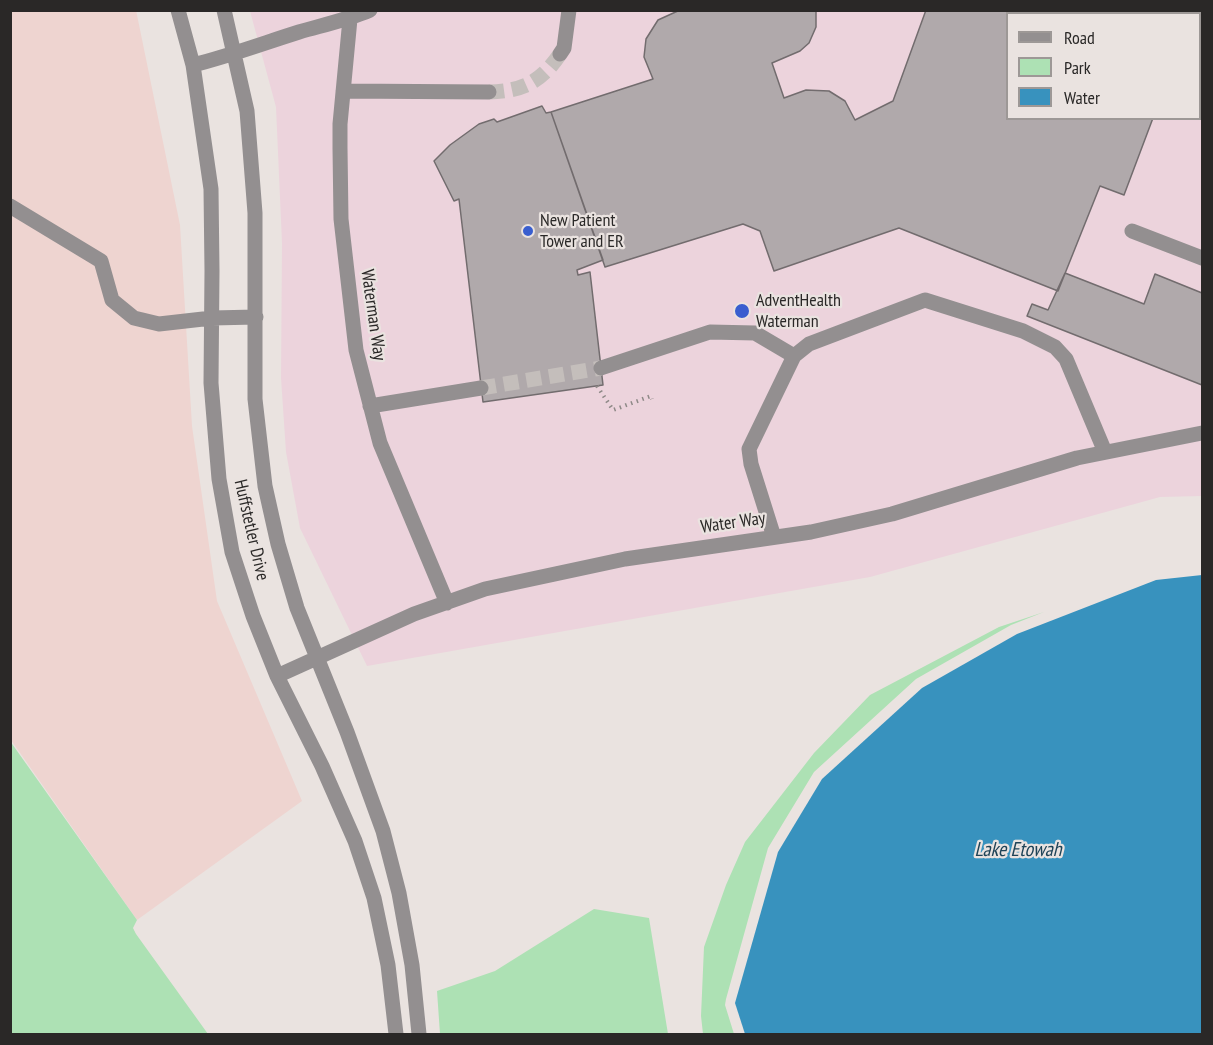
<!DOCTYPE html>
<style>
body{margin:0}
#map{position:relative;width:1213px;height:1045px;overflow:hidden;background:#eae3e0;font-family:"PT Sans Narrow",sans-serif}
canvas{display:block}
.frame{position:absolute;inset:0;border:12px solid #2a2827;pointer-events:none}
.legend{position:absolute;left:1006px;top:12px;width:195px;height:108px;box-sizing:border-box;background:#eae3e0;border:2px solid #9d9896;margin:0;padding:8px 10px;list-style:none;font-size:18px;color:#2a2827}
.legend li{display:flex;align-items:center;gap:12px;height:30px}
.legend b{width:30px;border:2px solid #9d9896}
</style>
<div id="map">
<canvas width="1213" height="1045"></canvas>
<div class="frame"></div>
<ul class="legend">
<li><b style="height:8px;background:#938f90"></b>Road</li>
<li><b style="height:16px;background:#ade1b4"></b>Park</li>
<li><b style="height:16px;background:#3892be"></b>Water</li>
</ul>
</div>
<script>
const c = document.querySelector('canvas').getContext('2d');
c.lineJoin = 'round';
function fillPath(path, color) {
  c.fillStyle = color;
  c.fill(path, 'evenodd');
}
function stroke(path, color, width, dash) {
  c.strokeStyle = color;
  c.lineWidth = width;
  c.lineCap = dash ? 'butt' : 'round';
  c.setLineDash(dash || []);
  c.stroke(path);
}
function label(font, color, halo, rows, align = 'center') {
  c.font = font + ' "PT Sans Narrow",sans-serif';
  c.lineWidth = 4.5;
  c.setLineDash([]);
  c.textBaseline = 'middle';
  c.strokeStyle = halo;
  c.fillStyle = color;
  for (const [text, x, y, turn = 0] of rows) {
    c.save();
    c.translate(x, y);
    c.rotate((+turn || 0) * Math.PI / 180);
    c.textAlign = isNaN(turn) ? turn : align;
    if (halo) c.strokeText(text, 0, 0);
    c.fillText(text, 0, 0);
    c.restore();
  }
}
const commercial = new Path2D(`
 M136 10 180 225 192 426 217 601 302 801 137 920 11 740 10 11Z`);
const medical = new Path2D(`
 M250 11H1202V496L1160 497 870 577 367 666 300 528 286 452 281 378 282 243 276 107ZM1008 14H1200V118H1008Z`);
const green = new Path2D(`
 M1044 612 1011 625 916 679 814 772 768 848 726 999 725 1005 734 1034H703L701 1016 704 947 726 885 745 842 814 753 870 695 999 627Z
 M10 741 137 920 133 928 136 934 208 1034H11Z
 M594 909 649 918 668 1034H440L437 991 495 971Z`);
const water = new Path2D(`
 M1202 575V1034H745L735 1003 778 852 822 779 922 688 1017 634 1156 580Z`);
const building = new Path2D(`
 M680 10H816V27L809 43 800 51 772 63 784 98 806 90 829 91 845 101 855 120 893 101 926 10H1074L1073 14H1008V118H1153L1124 195 1100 186 1058 291 899 228 774 271 760 231 743 224 605 267 551 112 653 79 644 57 646 39 658 20Z
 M542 106 546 113 551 112 603 260 577 270 578 275 590 272 603 385 483 402 459 199 454 201 434 161 450 145 479 124 494 119 497 122Z
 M1065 273 1144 304 1155 274 1202 293V385L1027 316 1032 304 1048 310Z`);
const minorTunnel = new Path2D(`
 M489 92C523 91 541 82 560 54
 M481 388 601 368`);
const path = new Path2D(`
 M597 386 613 410 651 396 652 399`);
const minor = new Path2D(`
 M178 10 193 65 211 189 212 271 211 383 219 479 232 552 253 616 277 676 322 766 355 841 374 898 388 965 396 1034
 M224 10 247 111 255 213V399L265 486 278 544 297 608 347 732 383 831 399 893 412 965 419 1034
 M352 10 350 19 340 124V148L341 219 356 350 380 443 447 603
 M1181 10 1189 14
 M1200 18 1202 19
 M560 54 564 48 569 10
 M193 65C229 56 264 43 299 32 323 25 347 20 370 10
 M343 91 489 92
 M10 206 101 261 112 300 134 318 159 324 212 318 256 317
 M1132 231 1202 258
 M601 368 710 332 755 333 794 356
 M370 406 481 388
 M774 537 751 464 749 449 794 356 809 344 925 300 1023 331 1055 347 1066 359 1105 452
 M277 676 414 614 485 589 625 559 811 532 892 514 1077 458 1202 433`);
const markers = [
 [528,231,6,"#395ecf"],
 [742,311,8,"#395ecf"]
];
const poiNames = [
 ["New Patient",540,221],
 ["Tower and ER",540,242],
 ["AdventHealth",756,301],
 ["Waterman",756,322]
];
const streetNames = [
 ["Waterman Way",373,315,82],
 ["Water Way",733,523,-8],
 ["Huffstetler Drive",251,530,77]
];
const waterNames = [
 ["Lake Etowah",1018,850]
];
fillPath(commercial, '#eed4d0');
fillPath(medical, '#ecd3dc');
fillPath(green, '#ade1b4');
fillPath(water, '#3892be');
fillPath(building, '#b0a9ab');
stroke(building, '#726c6e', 1.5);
stroke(minorTunnel, '#c4bebb', 15, [15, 8]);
stroke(path, '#8e8987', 4, [1.5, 4.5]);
stroke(minor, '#938f90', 15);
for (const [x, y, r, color] of markers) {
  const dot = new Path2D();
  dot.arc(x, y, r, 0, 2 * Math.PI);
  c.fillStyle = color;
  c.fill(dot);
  stroke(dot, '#eae3e0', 2);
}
label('18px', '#2a2827', '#eae3e0', poiNames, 'left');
label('18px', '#2a2827', '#eae3e0', streetNames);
label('italic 20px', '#1e4357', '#eae3e0', waterNames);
</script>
